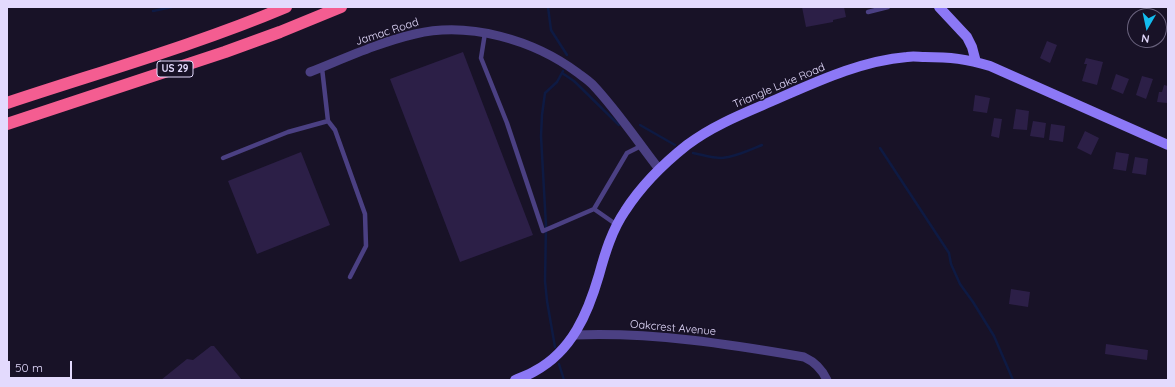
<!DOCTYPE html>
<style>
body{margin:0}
#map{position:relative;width:1175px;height:387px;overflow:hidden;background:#181227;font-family:Quicksand,sans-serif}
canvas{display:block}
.frame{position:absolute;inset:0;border:8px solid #e3dafd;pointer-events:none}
.north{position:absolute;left:1127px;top:8px;width:40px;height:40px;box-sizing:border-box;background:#181227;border:1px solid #69627d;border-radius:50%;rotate:189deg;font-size:11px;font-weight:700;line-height:16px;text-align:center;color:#e3dafd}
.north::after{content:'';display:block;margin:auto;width:14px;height:18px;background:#13bcef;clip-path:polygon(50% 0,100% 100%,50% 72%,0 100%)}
.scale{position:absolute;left:8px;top:361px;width:64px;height:18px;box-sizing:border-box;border:2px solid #e3dafd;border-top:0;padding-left:5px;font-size:12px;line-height:14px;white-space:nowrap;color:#e3dafd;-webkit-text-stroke:3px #181227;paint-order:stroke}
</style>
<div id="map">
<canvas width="1175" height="387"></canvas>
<div class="frame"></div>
<div class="north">N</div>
<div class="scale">50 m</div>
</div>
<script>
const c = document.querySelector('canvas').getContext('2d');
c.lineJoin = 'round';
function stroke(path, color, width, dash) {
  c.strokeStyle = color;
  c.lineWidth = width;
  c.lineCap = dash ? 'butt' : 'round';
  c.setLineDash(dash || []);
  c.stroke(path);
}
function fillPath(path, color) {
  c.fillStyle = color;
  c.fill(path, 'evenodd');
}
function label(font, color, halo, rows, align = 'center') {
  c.font = font + ' Quicksand,sans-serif';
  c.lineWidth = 3;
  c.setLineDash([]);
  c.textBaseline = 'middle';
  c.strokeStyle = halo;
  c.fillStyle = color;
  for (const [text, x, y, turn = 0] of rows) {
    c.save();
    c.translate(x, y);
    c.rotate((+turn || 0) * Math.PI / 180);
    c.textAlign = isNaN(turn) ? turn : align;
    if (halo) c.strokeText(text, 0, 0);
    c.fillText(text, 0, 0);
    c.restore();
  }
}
const stream = new Path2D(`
 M548 7 551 30 567 55
 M153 11 172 7
 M562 73 574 81 619 125
 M640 125 675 145
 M880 148 949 253 951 264 960 284 973 302 994 336 1013 380
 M693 153C703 155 712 158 722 158 735 157 750 150 762 145
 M555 347 547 301 545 281 546 226 541 136 542 115 545 93 557 82 563 71
 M559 364 564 380`);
const building = new Path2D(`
 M802 7H844L846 17 833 20V22L806 27Z
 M1047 41 1057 45 1050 63 1040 58Z
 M463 52 533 235 460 262 390 79Z
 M1086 58 1103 62 1097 85 1082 81 1087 64H1084Z
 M1116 74 1129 79 1123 94 1111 89Z
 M1142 76 1153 79 1146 99 1136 95Z
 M1164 85 1168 86 1167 103 1157 102 1159 92H1162Z
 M975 95 990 98 987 113 973 111Z
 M1016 109 1029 111 1027 130 1013 129Z
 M994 118 1002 119 999 138 991 136Z
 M1033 121 1046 123 1044 138 1030 136Z
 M1051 124 1065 126 1063 142 1049 140Z
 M1085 131 1099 138 1091 155 1077 148Z
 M301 152 330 225 257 254 228 181Z
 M1116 152 1129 154 1126 171 1113 169Z
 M1135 157 1148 159 1146 175 1132 173Z
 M1011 289 1030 292 1028 307 1009 304Z
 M1106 344 1148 350 1147 360 1105 354Z
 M211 346H214L242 380H161L187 359 193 360Z`);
const lane = new Path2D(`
 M868 12 888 7
 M485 33 481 58 507 123 543 231 594 209
 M328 121 335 130 365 214 366 246 350 277
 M223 158 288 132 328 121 322 68
 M617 225 594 209 627 153 641 146`);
const street = new Path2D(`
 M310 72C343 59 380 42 415 34 469 21 534 40 578 73 582 76 588 80 592 84 616 109 638 142 659 169
 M575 335C652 332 729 344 804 357 815 362 822 369 827 380`);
const secondary = new Path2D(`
 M939 7 967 37 972 47 976 62
 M515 380C522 377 529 375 535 371 572 351 588 313 599 275 605 253 612 230 625 211 641 186 663 164 687 145 712 126 742 114 770 102 814 83 859 61 907 57 913 56 919 57 925 57 950 57 967 59 990 66L1168 145`);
const highway = new Path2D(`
 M7 103C100 72 196 45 286 7
 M7 124 225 52 280 32 341 7`);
const shields = [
 [175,69,36]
];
const shieldNames = [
 ["US 29",175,69]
];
const streetNames = [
 ["Jamac Road",387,32,-18],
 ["Triangle Lake Road",779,86,-23],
 ["Oakcrest Avenue",673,328,5]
];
stroke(stream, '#0e1a43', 2.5);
fillPath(building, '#2c1f47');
stroke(lane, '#4b4083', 4.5);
stroke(street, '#4b4083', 9);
stroke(secondary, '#8c78f6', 10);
stroke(highway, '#f45d91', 12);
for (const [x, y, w] of shields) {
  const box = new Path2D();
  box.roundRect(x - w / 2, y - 8, w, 16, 3);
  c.fillStyle = '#181227';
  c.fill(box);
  stroke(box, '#e3dafd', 1);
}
label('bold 10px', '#e3dafd', null, shieldNames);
label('11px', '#e3dafd', '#181227', streetNames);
</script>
